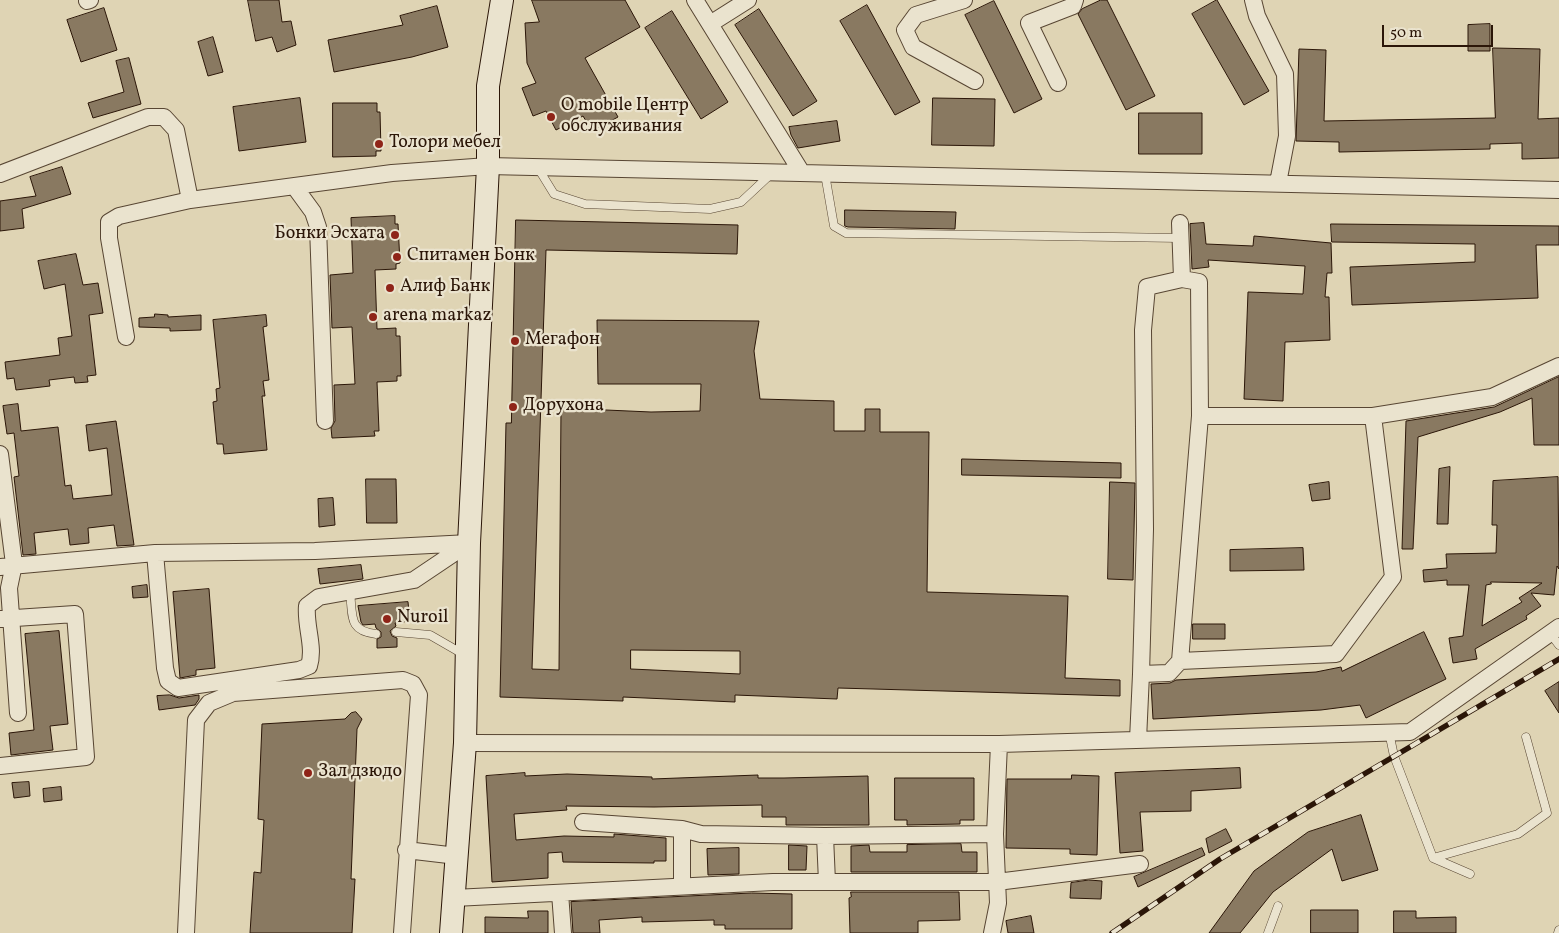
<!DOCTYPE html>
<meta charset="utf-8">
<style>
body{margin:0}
#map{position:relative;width:1559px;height:933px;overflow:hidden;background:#dfd4b4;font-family:Vollkorn,serif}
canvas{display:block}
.scale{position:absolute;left:1382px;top:25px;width:111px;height:22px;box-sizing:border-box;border:2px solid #2b1608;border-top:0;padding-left:6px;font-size:15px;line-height:18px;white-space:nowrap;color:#2b1608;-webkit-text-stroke:4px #eae3ce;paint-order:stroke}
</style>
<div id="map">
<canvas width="1559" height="933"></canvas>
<div class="scale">50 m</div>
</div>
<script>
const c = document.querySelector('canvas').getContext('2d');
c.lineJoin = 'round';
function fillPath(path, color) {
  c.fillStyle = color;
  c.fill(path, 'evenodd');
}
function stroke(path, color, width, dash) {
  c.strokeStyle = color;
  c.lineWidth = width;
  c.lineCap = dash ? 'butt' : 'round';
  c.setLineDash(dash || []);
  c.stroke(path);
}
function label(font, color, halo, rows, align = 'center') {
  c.font = font + ' Vollkorn,serif';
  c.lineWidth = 4.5;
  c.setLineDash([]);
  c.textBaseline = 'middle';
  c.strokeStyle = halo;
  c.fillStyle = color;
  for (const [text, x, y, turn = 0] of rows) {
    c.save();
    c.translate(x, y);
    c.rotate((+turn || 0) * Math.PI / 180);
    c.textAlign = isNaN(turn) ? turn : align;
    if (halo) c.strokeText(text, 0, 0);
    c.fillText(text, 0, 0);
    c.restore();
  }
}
const building = new Path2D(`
 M248 0H279L282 22 291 21 296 45 277 52 272 37 256 41Z
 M532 0H625L640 27 585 58 618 117 592 131 583 116 556 130 546 111 533 116 522 88 536 83 527 63 525 23 539 22Z
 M1101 0H1107L1155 96 1126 110 1078 14 1082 9Z
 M1217 0 1269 91 1244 105 1192 14Z
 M994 1 1042 99 1014 113 965 15Z
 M867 5 920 102 895 115 840 21Z
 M437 6 448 47 412 57 334 72 328 40 403 25 400 16Z
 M104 8 117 50 81 62 67 20Z
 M759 9 817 101 793 116 735 25Z
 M672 11 728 102 701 119 645 28Z
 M1490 24V51H1468V25Z
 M213 37 223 72 208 76 198 42Z
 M1493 48 1540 49 1538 119 1559 118V158L1522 159V143L1490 144V149L1339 152V142L1296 141 1299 49 1326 50 1324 121 1495 118Z
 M129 58 141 104 93 118 88 103 124 92 116 61Z
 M300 98 306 142 239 151 233 107Z
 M933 98 995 99 994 146 932 145Z
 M333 103H377V112H380L381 151H376V156L333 157Z
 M1139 113H1202V154H1139Z
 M837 121 840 141 798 148 791 135 789 127Z
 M62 167 71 194 22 209 24 228 0 231V201L36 196 30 177Z
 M845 210 956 212 955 229 848 227 845 226Z
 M395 216V224H398L400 263 396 264V269L375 270 377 329 396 328V336H400L401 376H397V381L377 382 379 431H374L375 436 332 438 331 428 335 421 334 385 355 384 352 327 332 328 330 275 353 273 351 218Z
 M516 220 738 225 737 254 546 250 532 669 559 670 561 408 651 412 700 411 701 384H598L597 320 759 321 754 351 760 399 834 401V431H865V409H880V432H929L927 592 1068 596 1065 678 1120 680V696L838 688 837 699 735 695V702L623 697V701L500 697 506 423H511ZM631 650 740 651V674L631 669Z
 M1204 223 1206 244 1253 246 1254 236 1331 243 1332 273H1327L1325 297H1329L1330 340 1285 342 1283 401 1244 399 1248 292 1303 294 1305 266 1208 260 1209 267 1192 269 1190 224Z
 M1331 224 1559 226V245H1536L1538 298 1352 305 1350 267 1475 262V244L1332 242Z
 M76 254 83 285 98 283 103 313 89 315 96 375 87 376 88 382 75 383 74 377 49 380 50 386 16 390 14 378 7 379 5 362 60 355 58 338 72 336 65 284 44 289 38 261Z
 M155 314 168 315V317L201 315V330L170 331V328L139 327V318L154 317Z
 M266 315 267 326 263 327 269 380 263 381 265 396H262L267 450 224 454 223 444H217L213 402 217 401 216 389 220 388 213 320Z
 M1559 377V445H1534L1532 398 1500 412 1418 437 1413 549H1402L1406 421 1494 407Z
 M18 404 21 431 58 427 65 486 71 485 73 499 112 495 107 448 89 451 86 425 116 421 134 545 117 546 114 525 88 528 89 543 70 545 68 529 34 533 36 554 23 555 14 477 19 476 14 433 7 434 3 406Z
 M962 459 1121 463V478L962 475Z
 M1450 467 1448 524H1437L1439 469Z
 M1558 477 1559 569 1557 566 1554 595 1531 593 1541 606 1526 616 1527 619 1475 649 1477 659 1453 663 1449 638 1463 636 1469 585H1447V580L1424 582 1423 570 1447 568 1446 554 1496 553 1497 525H1492L1493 481ZM1491 582 1542 583 1519 598 1522 602 1482 626 1486 585 1491 584Z
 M366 479H396L397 523H367Z
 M1110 482 1135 483 1133 580 1108 579Z
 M1329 482 1330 499 1312 501 1309 485Z
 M333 498 335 525 319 527 318 499Z
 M1303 548 1304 570 1230 571V550Z
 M361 565 363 579 320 584 318 569Z
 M147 585 148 597 133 598 132 587Z
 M209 589 215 668 196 670V675L180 678 173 592Z
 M408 602 410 621 395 623 396 626 390 631 392 636 397 638V647L377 648V639L381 637V632L376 628 375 624 363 625 361 622 358 606Z
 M1193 624H1225V639H1193Z
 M59 631 68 724 50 726 53 750 11 755 9 733 34 730 25 634Z
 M1424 632 1446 679 1366 718 1360 705 1321 710 1153 719 1151 684 1170 683 1176 680 1316 672 1341 667 1342 671Z
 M1559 682V713L1545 691Z
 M170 695 179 698 199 695V699L195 705 159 710 157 696Z
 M356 712 362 719 357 729 351 879H355L352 933H250L254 872 261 873 264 820 258 819 262 724 345 719 351 713Z
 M1240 768 1241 788 1191 791V811L1140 812 1143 851 1120 853 1115 773Z
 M525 773V776L567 774 652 777V779L758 775V778H784L868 776 869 825H786V817H762V805L654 807 566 806 567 810 514 814 516 840 564 836 614 837V834L666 838V861H654V863L563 862 562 852 548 853V878L492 882 486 776Z
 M1072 775 1099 776 1097 855 1070 854V849L1006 848 1007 779H1071Z
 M895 778H974V820H960V824L907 825V820H895Z
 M29 782 30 796 14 798 12 783Z
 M61 787 62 800 44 802 43 789Z
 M1361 815 1378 870 1342 881 1332 849 1273 892 1240 933H1209L1254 871 1308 832Z
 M1226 829 1232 841 1209 853 1206 839Z
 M961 844 962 852H977V872H851V846L869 845 870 852H907V845Z
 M789 845 807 846 806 870H789Z
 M739 848V874L708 875 707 849Z
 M1202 848 1205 855 1138 887 1134 877Z
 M1089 880 1102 881 1101 899 1070 898 1071 883Z
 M851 892H959L960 920 918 921V933H850L849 898 851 897Z
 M752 893 792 894V929H725V925H714V920L642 922V917L599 920 600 933H573L571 902Z
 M1311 910H1358V933H1311Z
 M528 911H548V933H485V917L528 918Z
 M1394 911H1416V918L1456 917V933H1394Z
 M1031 916 1034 933H1008L1006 921Z`);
const service = new Path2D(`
 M538 168 554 194 585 204 710 209 741 202 771 174
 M825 174 834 226 846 233 1180 238
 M350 592C353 616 348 631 376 634
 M396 632 430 635 463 654
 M1550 633 1559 645
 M1389 732 1394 756 1433 858 1470 874
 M1433 858 1518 834 1547 813 1526 737
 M1268 933 1278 906
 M1558 933 1559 930`);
const minor = new Path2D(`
 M695 0 802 173
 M964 0 916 15 905 30 913 47 975 81
 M1253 0 1257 16 1285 74 1287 136 1278 183
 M87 1 90 0
 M710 24 748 0
 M1058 83 1029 23 1073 6 1075 0
 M0 174 148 117H164L176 130 190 200 119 216 109 222V238L126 337
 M294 186 313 212 318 227 325 421
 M190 200 392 173 488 166 1559 190
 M1180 223 1182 279
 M0 454 14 564 9 588 18 713
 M155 553 165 668 168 681 178 688 299 670 309 666C315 647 305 626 307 606L319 597 414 580 469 543
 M0 567 155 553 315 551 469 543
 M0 619 75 614 86 757 0 766
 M1180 661 1336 654 1393 577 1373 416
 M1141 674 1145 529 1143 330 1147 287 1182 279 1199 282 1200 416
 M1138 740 1141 674 1169 673 1180 661 1200 416H1373L1492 397 1559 366
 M465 743 999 744 1410 732 1559 627
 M583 822 682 829 701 834 825 836 995 834
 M825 836 827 882
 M406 850 457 856
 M682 886V829
 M560 893 563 933
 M454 898 773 882H997L1140 864
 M186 933 196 720 209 703 233 693 403 680 413 684 419 695 402 933
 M992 933 998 903 995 834 999 744`);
const secondary = new Path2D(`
 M451 933 465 743 469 543 488 166V86L502 0`);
const rail = new Path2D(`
 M1112 933 1220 859 1559 659`);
const markers = [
 [551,117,5,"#8f2418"],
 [379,144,5,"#8f2418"],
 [395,235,5,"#8f2418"],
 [397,257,5,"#8f2418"],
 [390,288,5,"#8f2418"],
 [373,317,5,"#8f2418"],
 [515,341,5,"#8f2418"],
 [513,407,5,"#8f2418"],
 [387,619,5,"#8f2418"],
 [308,773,5,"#8f2418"]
];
const poiNames = [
 ["O mobile Центр",561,107],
 ["обслуживания",561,128],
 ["Толори мебел",389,144],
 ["Бонки Эсхата",385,235,"right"],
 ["Спитамен Бонк",407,257],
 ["Алиф Банк",400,288],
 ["arena markaz",383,317],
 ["Мегафон",525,341],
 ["Дорухона",523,407],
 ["Nuroil",397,619],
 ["Зал дзюдо",318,773]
];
fillPath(building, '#897961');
stroke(building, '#2b1608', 1);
stroke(service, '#584633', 9);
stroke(minor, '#584633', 18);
stroke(secondary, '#2b1608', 24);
stroke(service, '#eae3ce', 8);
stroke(minor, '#eae3ce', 16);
stroke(secondary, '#eae3ce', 22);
stroke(rail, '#2b1608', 5.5);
stroke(rail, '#eae3ce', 4, [11]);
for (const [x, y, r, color] of markers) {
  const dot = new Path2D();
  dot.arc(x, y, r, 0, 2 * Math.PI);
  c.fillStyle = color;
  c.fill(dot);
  stroke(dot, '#eae3ce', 2);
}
label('18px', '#2b1608', '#eae3ce', poiNames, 'left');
</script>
